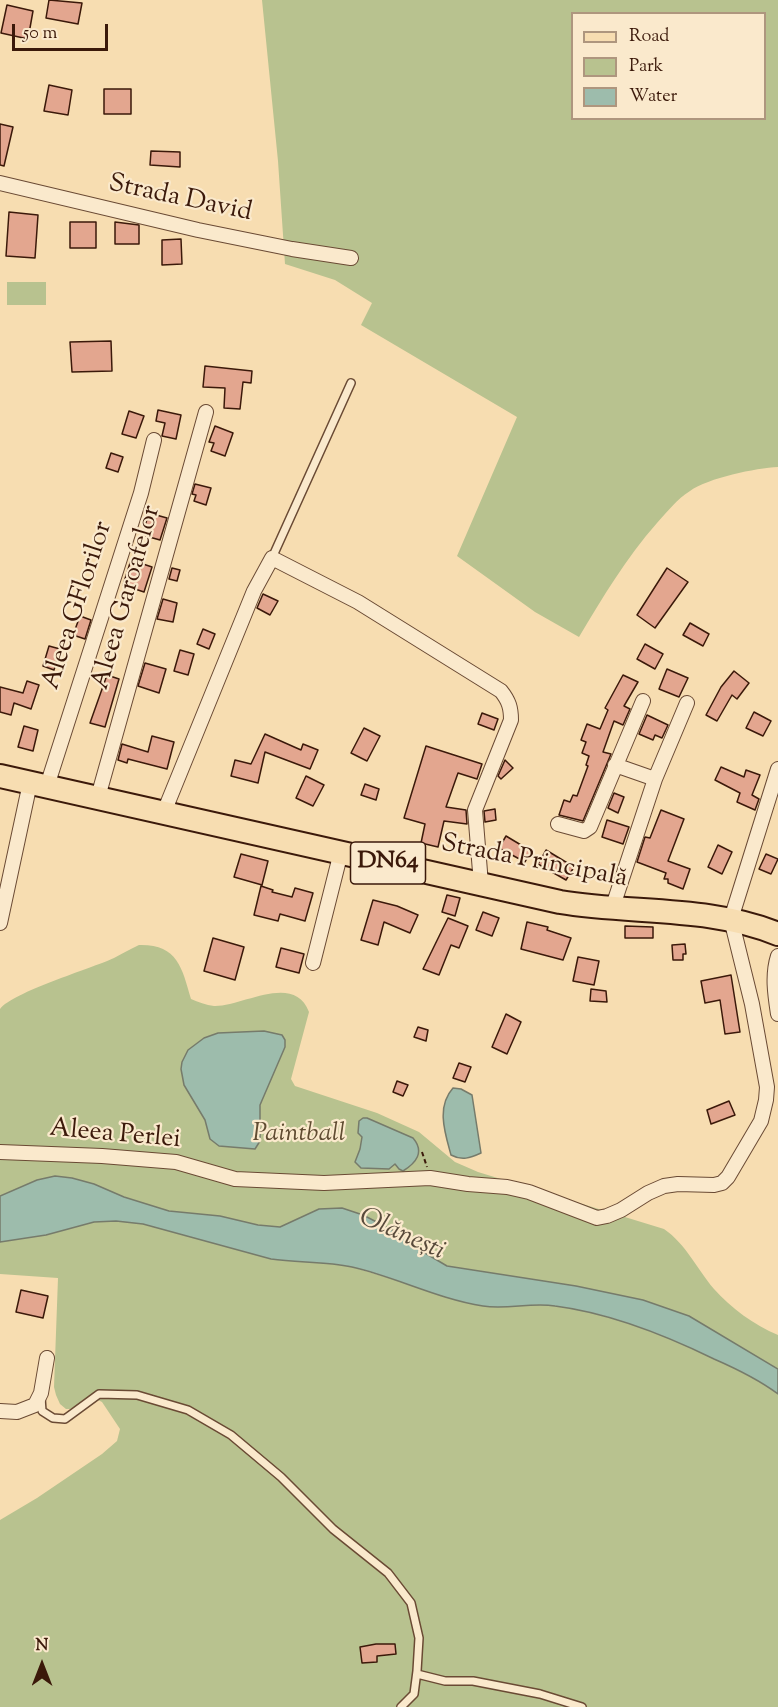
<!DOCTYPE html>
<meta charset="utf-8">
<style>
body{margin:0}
#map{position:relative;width:778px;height:1707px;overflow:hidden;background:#f7ddb1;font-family:"Sorts Mill Goudy",serif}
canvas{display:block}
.legend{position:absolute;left:571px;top:12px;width:195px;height:108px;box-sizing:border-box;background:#fae9cc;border:2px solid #ae967e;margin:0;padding:8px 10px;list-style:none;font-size:18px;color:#3b190a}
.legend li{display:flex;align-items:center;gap:12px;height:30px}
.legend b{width:30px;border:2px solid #ae967e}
.north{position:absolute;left:12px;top:1635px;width:60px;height:60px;-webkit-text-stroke:4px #fae9cc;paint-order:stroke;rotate:0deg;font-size:16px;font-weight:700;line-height:24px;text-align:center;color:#3b190a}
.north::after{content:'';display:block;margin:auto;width:21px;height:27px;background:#3b190a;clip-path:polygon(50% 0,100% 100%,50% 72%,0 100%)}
.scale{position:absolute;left:12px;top:24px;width:96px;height:27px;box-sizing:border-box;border:3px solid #3b190a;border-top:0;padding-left:8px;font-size:18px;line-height:21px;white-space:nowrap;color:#3b190a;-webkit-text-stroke:4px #fae9cc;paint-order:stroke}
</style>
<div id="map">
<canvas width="778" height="1707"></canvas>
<ul class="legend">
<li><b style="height:8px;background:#f7ddb1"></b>Road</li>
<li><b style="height:16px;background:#b8c28f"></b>Park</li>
<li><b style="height:16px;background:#9dbcac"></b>Water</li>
</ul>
<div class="north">N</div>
<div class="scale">50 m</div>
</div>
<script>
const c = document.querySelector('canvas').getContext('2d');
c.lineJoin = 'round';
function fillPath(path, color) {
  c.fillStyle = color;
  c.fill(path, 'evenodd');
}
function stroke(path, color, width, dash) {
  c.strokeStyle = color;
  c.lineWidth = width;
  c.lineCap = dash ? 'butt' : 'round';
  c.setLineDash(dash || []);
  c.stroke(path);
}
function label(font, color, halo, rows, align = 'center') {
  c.font = font + ' "Sorts Mill Goudy",serif';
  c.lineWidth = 4.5;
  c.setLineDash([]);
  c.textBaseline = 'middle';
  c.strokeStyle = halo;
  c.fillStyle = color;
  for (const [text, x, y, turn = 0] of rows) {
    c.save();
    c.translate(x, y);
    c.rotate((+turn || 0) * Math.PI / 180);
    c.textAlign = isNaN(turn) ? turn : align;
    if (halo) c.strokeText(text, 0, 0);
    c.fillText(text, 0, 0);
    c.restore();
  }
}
const green = new Path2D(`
 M262 0H778V467C756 468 708 478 690 491 677 499 667 512 657 523 626 558 603 597 579 637L535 612 457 556 517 417 361 325 372 303 335 280 285 264 278 161ZM572 14H764V118H572Z
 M7 282H46V305H7Z
 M139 945C177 944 182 967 191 999 198 1002 206 1005 214 1006 242 1007 294 972 309 1012L291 1079 295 1086 377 1113 419 1132 455 1162 478 1172 664 1229C686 1244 697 1269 714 1289 731 1308 754 1325 778 1335V1369L689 1316 643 1300 576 1286 447 1266 425 1253 404 1236 363 1215H305L292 1223 280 1227 258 1225 220 1216 169 1211 124 1197 94 1184 72 1178 55 1176 37 1180 0 1196V1009C13 992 90 969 114 958 122 954 130 949 139 945Z
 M116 1221 143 1224 271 1259C298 1263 325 1261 352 1267L482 1306C507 1308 531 1302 556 1306 612 1314 667 1336 718 1360 739 1371 759 1380 778 1394V1707H0V1520L37 1498 102 1454 117 1441 120 1429 102 1402 96 1399H89L70 1409H66L60 1404 56 1395 54 1387 58 1278 0 1274V1242L46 1235 94 1222Z`);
const water = new Path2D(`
 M264 1031 282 1035 285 1040V1047L260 1105V1141L255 1149 219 1146 210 1139 205 1120 184 1085 181 1069 182 1062 188 1050 204 1038 218 1033Z
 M453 1088 461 1089 472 1095 481 1153C470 1158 462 1161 451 1155 445 1133 436 1107 453 1088Z
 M363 1118H367L413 1138C425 1152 416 1163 403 1171L399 1169 395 1164 389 1169 361 1168 355 1162 360 1149 362 1137 358 1133 359 1121Z
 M55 1176 72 1178 94 1184 124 1197 169 1211 220 1216 258 1225 280 1227 319 1209 342 1208 363 1215 404 1236 425 1253 447 1266 576 1286 643 1300 689 1316 778 1369V1394C758 1379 737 1369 714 1359 665 1335 610 1313 555 1306 531 1302 507 1310 483 1306 438 1299 396 1277 352 1267 325 1261 298 1263 271 1259L143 1224 116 1221 94 1222 46 1235 0 1242V1196L37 1180Z`);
const building = new Path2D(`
 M49 0 82 3 78 24 46 18Z
 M7 5 33 11 28 39 1 33Z
 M49 85 72 90 68 115 44 111Z
 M104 89H131V114H104Z
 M0 124 13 127 4 166 0 165Z
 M151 151 180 152V167L150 165Z
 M9 212 38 215 35 258 6 256Z
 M70 222H96V248H70Z
 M115 222 139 225V244H115Z
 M181 239 182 264 162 265V240Z
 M111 341 112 371 72 372 70 342Z
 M205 366 252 371 251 383 243 382 240 409 224 408 225 388 203 387Z
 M158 410 181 415 176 439 162 436 165 423 156 421Z
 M129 411 144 416 136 438 122 434Z
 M215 426 233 433 225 456 211 451 214 443 209 442Z
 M111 453 123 457 118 472 106 468Z
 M195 484 211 488 206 505 194 501 196 495 192 494Z
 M149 513 167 518 160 540 142 535Z
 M131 560 152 567 144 592 123 585Z
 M172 568 180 570 177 581 169 579Z
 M667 568 688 582 655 628 637 615Z
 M263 594 278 601 270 615 257 608Z
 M163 599 177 603 173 622 157 619Z
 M80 616 91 620 85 639 73 635Z
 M690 623 709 634 703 646 683 635Z
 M203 629 215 634 209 649 197 644Z
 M645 644 663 654 655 669 637 659Z
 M49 646 60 649 54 670 43 666Z
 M180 650 194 654 188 675 174 671Z
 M145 663 166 669 159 693 138 686Z
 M667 669 688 678 679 697 659 689Z
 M734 671 749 683 737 699 732 695 717 721 706 715 721 687Z
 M107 675 119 679 105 727 90 723Z
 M623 675 638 682 624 706 630 709 623 725 614 721 603 752 611 754 583 821 559 815 564 800 570 802 573 795 577 796 588 766 586 765 589 756 582 753 586 742 581 740 587 724 600 729 608 710 605 708Z
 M27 681 39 685 31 709 14 703 11 715 0 712V687L23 693Z
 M754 712 771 721 763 736 746 728Z
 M482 713 498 719 494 730 478 724Z
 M647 715 668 725 662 738 655 735 653 740 639 734Z
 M24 726 38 730 33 751 18 747Z
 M364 728 380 736 367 761 351 753Z
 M265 734 301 750 303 744 318 750 310 769 265 752 258 783 231 776 235 760 251 764Z
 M152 736 174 742 167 769 128 759 127 763 118 760 122 744 148 752Z
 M426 746 482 764 477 779 458 773 446 807 466 810 467 824 444 821 438 847 421 843 425 824 404 818Z
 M505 760 513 768 501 779 498 776Z
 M721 767 744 777 746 770 760 775 752 795 759 799 755 810 737 802 740 793 715 780Z
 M306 776 324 785 313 806 296 798Z
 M365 784 379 789 376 800 361 795Z
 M614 793 624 797 618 813 608 808Z
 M495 809 496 820 485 822 484 811Z
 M661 810 684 819 668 861 690 869 683 889 668 883V879H664L666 873 637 862 645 837 650 838Z
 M607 820 629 827 623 844 602 837Z
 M506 836 531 851 525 862 499 848Z
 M718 845 732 852 722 874 708 867Z
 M546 850 574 867 566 880 538 864Z
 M241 854 268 861 262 885 234 877Z
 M766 854 778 859 771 874 759 869Z
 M261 886 273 890 272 892 292 897 295 888 313 893 305 921 280 914 278 921 254 915Z
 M447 895 460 898 455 916 442 912Z
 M373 900 397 906 418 915 410 933 384 922 378 945 361 940Z
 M483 912 499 918 492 936 476 930Z
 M448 918 468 926 459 948 451 945 439 975 423 969Z
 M527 922 548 927 547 930 571 938 563 960 521 949Z
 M625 926 653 927V938H625Z
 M213 938 244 947 235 980 204 971Z
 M685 944 686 954H683V960H673L672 945Z
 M281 948 304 954 299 973 276 967Z
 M578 957 599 961 594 985 573 981Z
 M731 975 740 1032 725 1034 720 1000 705 1003 701 981Z
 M591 989 606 991 607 1002 590 1001Z
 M506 1014 521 1022 507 1054 492 1047Z
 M418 1027 428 1030 426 1041 414 1037Z
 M459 1063 471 1067 465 1082 453 1078Z
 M397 1081 408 1085 403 1096 393 1092Z
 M729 1101 735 1115 711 1124 707 1110Z
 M21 1290 48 1296 43 1318 16 1312Z
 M376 1644H395L396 1654 377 1656V1662L362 1663 360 1647Z`);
const path = new Path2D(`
 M422 1152 427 1167`);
const lane = new Path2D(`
 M272 558 351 383
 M41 1397 42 1411 53 1418 65 1419 99 1394 137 1395 188 1410 231 1435 281 1477 333 1529 388 1573 411 1603 419 1638 417 1671 414 1694 401 1707
 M417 1674 445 1681H473L540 1694 582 1707`);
const street = new Path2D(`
 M0 183 198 230 292 249 351 258
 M615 765 655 779
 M47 786 141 493 154 440
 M98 797 206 412
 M164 812 254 591 272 558 358 602 501 691C509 701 511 708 511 720L475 810 481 884
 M558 824 584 831 590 827 643 701
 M612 909 655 779 687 703
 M0 923 30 783
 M778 956C772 975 775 994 778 1014
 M313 963 341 852
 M0 1152 102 1156 176 1162 235 1179 324 1183 430 1178 468 1184 507 1187 529 1192 597 1218 607 1216 621 1210 648 1193 664 1186 678 1184 714 1185 722 1183 728 1177 761 1121 766 1100 767 1087 752 1004 731 919 778 769
 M0 1411 17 1412 35 1405 41 1393 47 1358`);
const primary = new Path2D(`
 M0 776 560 902C632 914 711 906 778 934`);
const shields = [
 [388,863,75]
];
const shieldNames = [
 ["DN64",388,863]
];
const streetNames = [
 ["Strada David",180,200,12],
 ["Aleea Garoafelor",128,598,-74],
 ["Aleea GFlorilor",79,606,-72],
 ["Strada Principală",534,863,11],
 ["Aleea Perlei",115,1136,5]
];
const parkNames = [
 ["Paintball",299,1136]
];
const waterNames = [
 ["Olănești",401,1236,24]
];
fillPath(green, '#b8c28f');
fillPath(water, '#9dbcac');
stroke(water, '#767b6b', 1.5);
fillPath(building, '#e3a68f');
stroke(building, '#3b190a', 1.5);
stroke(lane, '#6a4a34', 10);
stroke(street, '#6a4a34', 16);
stroke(primary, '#3b190a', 26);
stroke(path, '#3b190a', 2, [4.5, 3]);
stroke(lane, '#fae9cc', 7);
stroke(street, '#fae9cc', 14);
stroke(primary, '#f7ddb1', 22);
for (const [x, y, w] of shields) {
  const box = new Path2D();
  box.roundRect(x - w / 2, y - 21, w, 42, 4.5);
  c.fillStyle = '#fae9cc';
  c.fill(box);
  stroke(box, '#3b190a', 1.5);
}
label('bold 24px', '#3b190a', null, shieldNames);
label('26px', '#3b190a', '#fae9cc', streetNames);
label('italic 26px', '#604c32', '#fae9cc', parkNames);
label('italic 27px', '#584a3b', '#fae9cc', waterNames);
</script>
